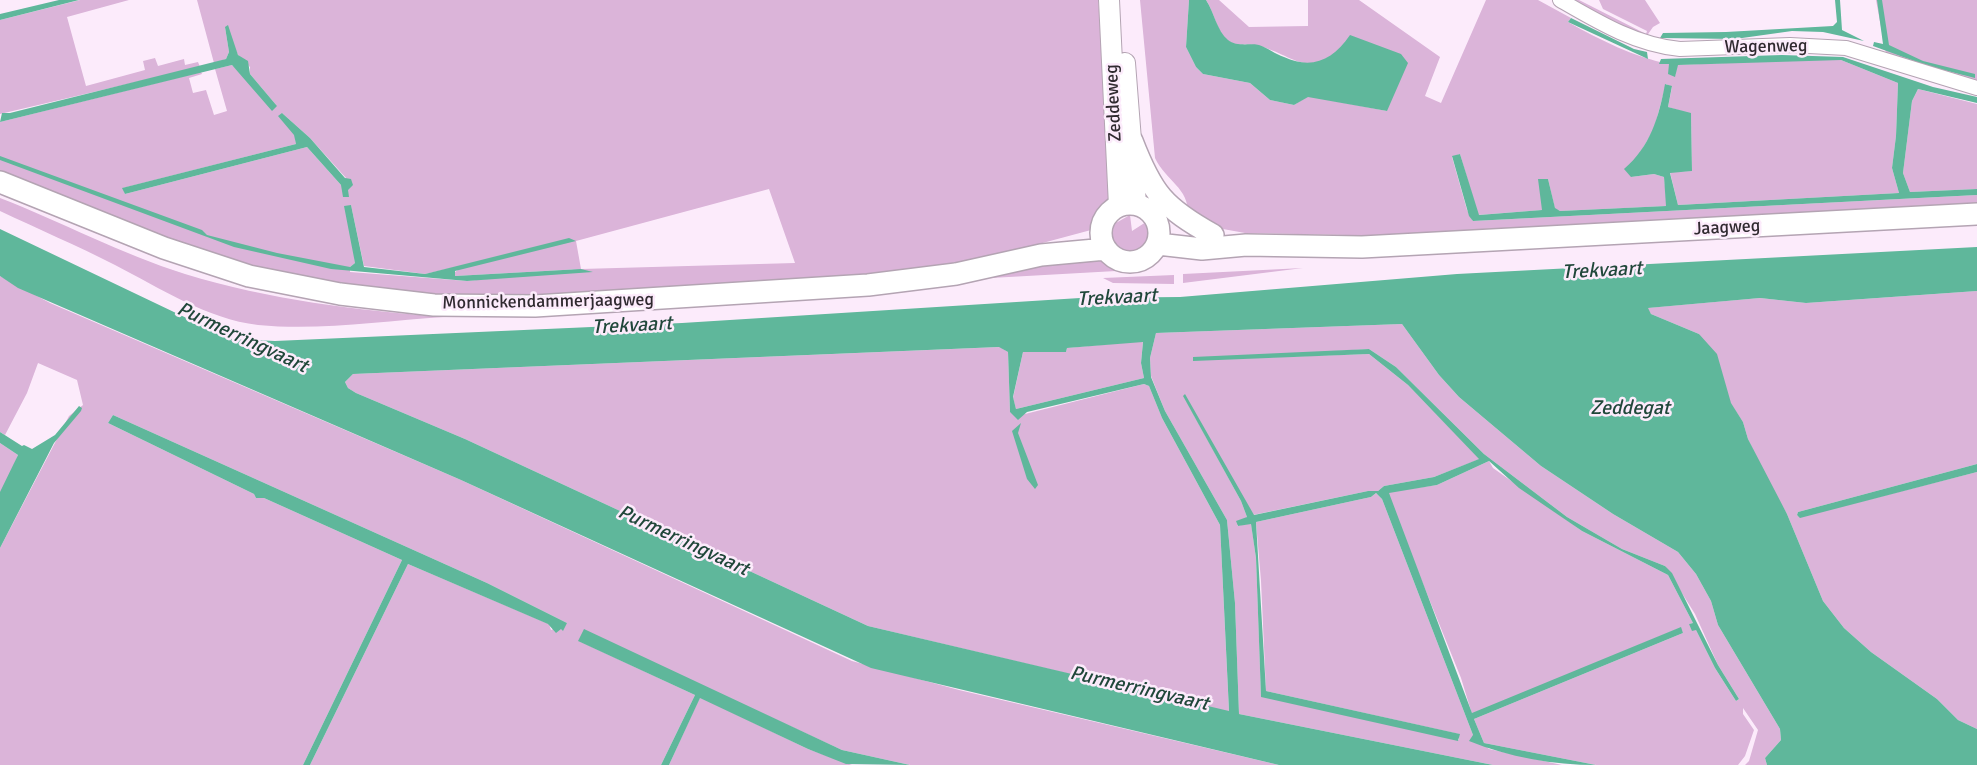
<!DOCTYPE html>
<style>
body{margin:0}
canvas{display:block;background:#fcebfb}
</style>
<canvas width="1977" height="765"></canvas>
<script>
const c = document.querySelector('canvas').getContext('2d');
c.lineJoin = 'round';
function fillPath(path, color) {
  c.fillStyle = color;
  c.fill(path, 'evenodd');
}
function stroke(path, color, width, dash) {
  c.strokeStyle = color;
  c.lineWidth = width;
  c.lineCap = dash ? 'butt' : 'round';
  c.setLineDash(dash || []);
  c.stroke(path);
}
function label(font, color, halo, rows, align = 'center') {
  c.font = font + ' Signika,sans-serif';
  c.lineWidth = 5;
  c.setLineDash([]);
  c.textBaseline = 'middle';
  c.strokeStyle = halo;
  c.fillStyle = color;
  for (const [text, x, y, turn = 0] of rows) {
    c.save();
    c.translate(x, y);
    c.rotate((+turn || 0) * Math.PI / 180);
    c.textAlign = isNaN(turn) ? turn : align;
    if (halo) c.strokeText(text, 0, 0);
    c.fillText(text, 0, 0);
    c.restore();
  }
}
const green = new Path2D(`
 M80 0H129L67 17 86 86 145 70 143 61 155 58 158 66 184 59 185 65 198 62 200 67 0 114V20Z
 M197 0H1098L1103 50 1107 162 1116 192 1099 224 1091 230 968 263 911 272 540 296H426L367 289 255 267 179 242 0 172V122L201 72 202 74 189 78 193 93 206 90 214 115 227 111 215 69 232 65 277 106 250 74V67L238 55 225 27 229 52 226 59 214 63ZM282 113 310 138 346 178 341 185 307 147 125 194 123 188 296 144 295 135ZM769 189 795 263 581 269 576 241ZM351 205 364 266 425 274 465 265 455 272V276L581 269 467 281 350 272V267L355 263Z
 M1140 0H1189L1186 47 1196 67 1203 74 1250 83 1270 100 1294 105 1308 96 1387 111 1341 49C1305 77 1296 57 1260 46 1250 43 1236 47 1228 41 1217 32 1214 12 1206 0H1219L1249 27 1308 26V0H1359L1440 57 1425 96 1441 103 1486 0H1538L1571 18 1568 22C1600 40 1634 57 1669 64L1675 76 1677 65 1822 59 1841 60 1898 83 1896 136 1892 168 1899 193 1678 205 1670 172 1692 171 1691 114 1668 107 1672 87 1666 84 1654 129 1637 158 1631 177 1654 174 1664 177 1667 206 1560 211 1555 209 1548 179H1539L1543 210 1478 215 1460 154 1452 157 1467 210 1473 221 1977 195V205L1399 236 1245 233 1223 229 1188 214C1189 188 1166 181 1155 158Z
 M1566 0H1579L1646 34 1647 31 1603 9 1599 0H1645L1660 23 1653 27 1646 37H1639Z
 M1876 0H1977V81L1886 54Z
 M1918 89 1977 104V189L1910 192 1903 173 1912 101Z
 M0 198C62 222 121 254 185 274 270 300 356 310 444 317 383 321 318 331 258 325 207 319 160 288 115 265 78 246 38 229 0 211Z
 M1130 215 1132 231 1146 222 1149 237 1143 248 1132 253 1118 249 1112 236 1114 224Z
 M1104 257 1116 265V271L991 278 990 274 1046 261Z
 M1303 268 1183 283V274Z
 M1174 275V284L1113 283 1103 278Z
 M0 276 50 303 461 480 852 661 959 690 1279 765H910L842 750 705 687 579 641 695 695 661 765H310L408 564 549 624 551 630 567 623 487 583 113 415 108 423 254 494 256 498H264L402 560 303 765H0V548L69 416 83 405 77 380 38 363 27 393 5 435 0 432Z
 M1977 291V464L1798 512 1797 515 1800 517 1977 472V729L1958 720 1937 699 1871 652 1844 628 1823 601 1787 514 1769 483 1748 439 1743 422 1731 404 1699 334 1651 314 1647 308 1760 298 1806 303Z
 M1402 324 1439 375 1459 397 1541 466 1613 514 1678 552 1696 574 1711 601 1718 625 1780 729 1781 740 1765 758 1767 765H1745L1749 761 1758 730 1743 708V714L1754 730 1745 756 1738 765H1596L1484 743 1474 719 1683 633 1680 628 1472 714 1461 678 1392 507 1388 492 1437 485 1489 461 1493 468 1582 531 1668 575 1693 623 1689 624 1696 630 1715 668 1736 701 1739 699 1718 665 1695 614 1665 566 1622 549 1567 517 1484 454 1396 367 1369 349 1193 360 1369 354 1408 385 1480 459 1434 477 1384 486 1378 491H1368L1253 515 1183 395 1241 501 1247 517 1237 526 1251 523 1256 558 1261 696 1459 740V734L1266 691 1261 581 1256 522 1371 497 1376 493 1382 499 1473 735 1489 749 1562 765H1493L1239 714 1235 603 1227 520 1165 411 1151 376 1150 358 1156 333Z
 M1143 341 1141 363 1144 378 1016 409 1013 398 1023 352H1066L1067 348Z
 M1000 347 1008 352 1010 412 1021 415 1144 384 1149 386 1162 418 1220 525 1229 712 868 626 465 439 356 393 348 388 345 382 353 374Z
 M0 443 18 455 0 499Z
 M700 697 808 749 852 765H669Z`);
const water = new Path2D(`
 M59 0H79L0 20V14Z
 M1189 0H1206C1214 12 1217 31 1228 40 1236 47 1249 43 1259 45 1268 48 1275 54 1284 57 1312 70 1333 60 1350 35L1401 54 1408 63 1387 111 1308 97 1294 105 1270 100 1250 83 1203 74 1196 67 1186 47Z
 M1835 0H1840L1842 30 1864 41 1823 32 1792 31 1735 39 1660 38 1663 33 1726 32 1833 26 1837 22Z
 M1877 0H1882L1889 45 1923 61 1975 74V78L1928 66 1873 46 1874 42 1883 44Z
 M1571 18 1634 49 1647 52 1648 59 1568 22Z
 M228 25 238 55 248 61 250 74 277 106 272 111 232 65 0 122 2 113H10L226 59 229 52 225 27Z
 M1782 55 1843 57 1933 87 1977 97V103L1918 89 1912 101 1903 173 1910 192 1977 189V195L1473 221 1469 216 1452 156 1460 154 1479 215 1542 210 1538 179H1548L1555 208 1560 211 1666 206 1664 177 1654 174 1631 177 1624 169C1650 147 1659 117 1665 84L1672 86 1668 107 1691 113 1692 171 1670 173 1678 205 1899 193 1892 168 1896 136 1898 83 1841 60 1678 65 1675 77 1668 74 1669 64H1659L1661 59Z
 M282 113 310 138 345 178 351 179 353 185 348 190 349 197H343L341 185 307 147 125 194 122 188 296 144 294 135 278 116Z
 M0 156 202 230 207 235 277 253 350 267 355 263 344 206 351 205 364 267 425 274 569 238 576 241 455 271V276L581 269 593 272 467 281 331 269 234 247 0 160Z
 M0 229 220 334 233 339 275 341 682 323 1080 298 1180 297 1457 274 1977 247V291L1806 303 1760 298 1648 308 1651 314 1699 334 1717 354 1731 403 1743 422 1748 439 1787 514 1823 601 1844 628 1871 652 1937 699 1958 720 1977 729V765H1767L1765 758 1781 740 1780 729 1718 625 1711 601 1696 574 1678 552 1613 514 1541 466 1459 397 1439 375 1402 324 1156 333 1150 358 1151 377 1165 411 1227 520 1235 603 1239 714 1493 765H1279L871 668 461 480 18 288 0 276ZM1143 342 1141 363 1144 378 1016 409 1013 397 1023 352H1066L1067 348ZM999 347 1008 352 1010 412 1018 420 1027 412 1144 384 1149 386 1162 418 1220 525 1229 711 868 626 465 439 356 393 348 388 345 382 353 374Z
 M1369 349 1396 367 1484 454 1567 517 1622 549 1665 566 1672 573 1718 665 1739 699 1736 701 1715 668 1696 630 1692 631 1689 624 1693 623 1668 575 1582 531 1519 488 1489 461 1437 485 1389 493 1472 713 1681 627 1683 633 1474 719 1484 743 1596 765C1553 765 1509 757 1469 741L1473 735 1382 499 1376 493 1371 497 1256 522 1266 691 1460 734 1458 741 1261 697 1256 558 1251 524 1238 526 1236 521 1247 517 1241 501 1183 396 1185 394 1254 515 1368 491H1378L1384 486 1434 477 1479 459 1408 385 1369 354 1193 361V357Z
 M79 406 82 408 81 411 54 443 0 548V492L18 455 0 443V432L22 446 24 445 32 449 55 435Z
 M113 415 487 583 567 623 563 631 561 629 556 633 548 624 408 564 310 765H303L402 560 264 498H256L254 494 108 423Z
 M1021 423 1018 433 1038 485 1035 489 1027 479 1012 431Z
 M1977 464V472L1800 518 1797 515 1798 512Z
 M584 629 842 750 910 765 846 764 808 749 700 698 669 765H661L695 695 578 641Z`);
const street = new Path2D(`
 M1560 0C1598 22 1636 45 1680 49L1790 45 1846 48 1977 88`);
const secondary = new Path2D(`
 M1109 0 1119 206
 M1125 63 1136 204`);
const primary = new Path2D(`
 M1132 141C1152 193 1164 208 1213 235
 M0 182 164 248 249 276 340 294 434 305 535 306 868 285 956 274 1041 255 1106 249
 M1101 233a29 29 0 1 1 58 0a29 29 0 1 1-58 0Z
 M1158 244 1202 249 1246 245 1362 247 1977 214`);
const streetNames = [
 ["Wagenweg",1766,47,-1],
 ["Zeddeweg",1114,103,-93],
 ["Jaagweg",1727,228,-3],
 ["Monnickendammerjaagweg",548,302,-1]
];
const waterNames = [
 ["Trekvaart",1602,271,-3],
 ["Trekvaart",1117,298,-3],
 ["Trekvaart",632,326,-3],
 ["Purmerringvaart",242,338,25],
 ["Zeddegat",1630,409],
 ["Purmerringvaart",683,541,25],
 ["Purmerringvaart",1139,689,13]
];
fillPath(green, '#dbb4d9');
fillPath(water, '#5fb79b');
stroke(street, '#b4a4b3', 16);
stroke(secondary, '#b4a4b3', 22);
stroke(primary, '#b4a4b3', 24);
stroke(street, '#fff', 14);
stroke(secondary, '#fff', 20);
stroke(primary, '#fff', 21);
label('18px', '#302a30', '#fcebfb', streetNames);
label('italic 20px', '#20473a', '#fcebfb', waterNames);
</script>
